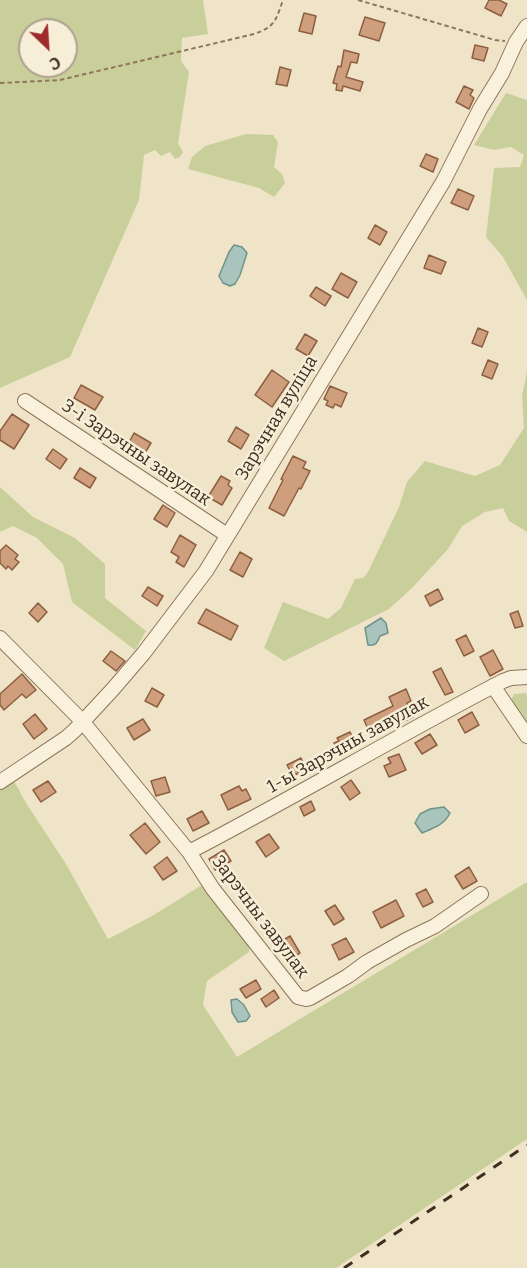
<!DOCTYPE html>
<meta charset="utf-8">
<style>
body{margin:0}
#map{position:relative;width:527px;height:1268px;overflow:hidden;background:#f0e4c8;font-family:Bitter,serif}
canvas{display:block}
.north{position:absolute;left:18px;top:18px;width:60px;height:60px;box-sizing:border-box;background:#f7eed8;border:2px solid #ada18e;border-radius:50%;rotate:155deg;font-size:16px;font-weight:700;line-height:24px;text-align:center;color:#3d2e20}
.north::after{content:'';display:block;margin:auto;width:21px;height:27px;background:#9e2a2b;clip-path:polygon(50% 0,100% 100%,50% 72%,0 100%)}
</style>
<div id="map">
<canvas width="527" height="1268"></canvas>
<div class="north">С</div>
</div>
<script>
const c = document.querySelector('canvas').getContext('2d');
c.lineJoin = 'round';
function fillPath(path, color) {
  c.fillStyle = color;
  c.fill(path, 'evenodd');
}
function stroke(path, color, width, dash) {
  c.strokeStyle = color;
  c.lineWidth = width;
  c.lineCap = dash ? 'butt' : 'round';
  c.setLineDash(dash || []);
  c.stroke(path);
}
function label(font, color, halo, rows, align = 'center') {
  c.font = font + ' Bitter,serif';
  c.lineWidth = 5;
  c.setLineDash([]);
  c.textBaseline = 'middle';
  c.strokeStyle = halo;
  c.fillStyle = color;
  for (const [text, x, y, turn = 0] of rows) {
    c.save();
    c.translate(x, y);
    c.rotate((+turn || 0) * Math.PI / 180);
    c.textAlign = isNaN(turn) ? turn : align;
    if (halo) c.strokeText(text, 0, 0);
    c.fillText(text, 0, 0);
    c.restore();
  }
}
const green = new Path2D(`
 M0 0H203L208 34 182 38 181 61 189 72 178 143 183 152 180 157 175 159 170 152 161 156 155 150 144 155 139 200 70 357 0 388ZM30 30H66V66H30Z
 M506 93 527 100V300L503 257 486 237 494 168 520 167 524 155 511 147 494 150 474 145Z
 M246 134 273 135 278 142 274 167 282 174 285 183 274 197 259 188 188 169 192 157 205 146Z
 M527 371V532L509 521 503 508 485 512 462 526 448 549 412 588 389 609 284 661 264 648 283 602 328 619 341 608 355 579 363 578 368 572 399 507 407 482 425 461 475 476 500 465 524 428 522 396Z
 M0 487 33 517 75 538 105 564V598L146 631 135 650 72 602 63 564 37 538 13 526 0 532Z
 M525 693 527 695V729L510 703 514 694Z
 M8 770 26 803 66 864 108 939 152 916 202 885 250 945 249 952 207 981 203 1005 237 1057 527 882V1139L336 1268H0V776Z`);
const water = new Path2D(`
 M234 245 242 247 247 253 240 275 235 284 230 286 223 283 219 276 229 252Z
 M381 618 386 623 388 633 380 636C377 643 376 646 368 645L365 628Z
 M444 807 450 813C444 825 434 828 422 833L415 823 420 814 430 809Z
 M237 999 244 1005 250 1016 246 1021 238 1022 232 1012 231 1000Z`);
const building = new Path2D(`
 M489 0H499L507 4 501 16 485 8Z
 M304 13 316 16 312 34 299 31Z
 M365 17 385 23 379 41 359 35Z
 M475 45 488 48 484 61 472 58Z
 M344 50 359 54 357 63 351 62 346 77 363 82 360 91 343 86 342 91 336 90 337 84 333 83 338 66 341 67Z
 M280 67 291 70 287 86 276 84Z
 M464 86 473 90 470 95 474 98 469 109 456 102Z
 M426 154 438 159 433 172 420 166Z
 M458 189 474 196 468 210 451 203Z
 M375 225 387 232 380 245 368 238Z
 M429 255 446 262 441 274 424 268Z
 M341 273 357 282 348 298 332 289Z
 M316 287 331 296 325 306 310 296Z
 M478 328 488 332 482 347 472 343Z
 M305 334 317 341 308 356 296 349Z
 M488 360 498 364 492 379 482 375Z
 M272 370 289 382 272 407 255 395Z
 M81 385 103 397 95 410 74 398Z
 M330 386 347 393 341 407 335 404 333 408 326 405 328 401 324 399Z
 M12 414 29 425 14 449 0 440V431Z
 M236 427 249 435 241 449 228 441Z
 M134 433 151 443 145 453 140 450 138 454 126 448Z
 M53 449 67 459 60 469 46 459Z
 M293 456 306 462 303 468 310 471 301 489 299 488 284 516 269 508 283 480 281 479Z
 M80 468 96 478 90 488 74 478Z
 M221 476 230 481 228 485 232 488 222 505 208 497Z
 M163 505 175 513 167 527 154 519Z
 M180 535 196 545 184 567 176 562 179 557 171 552Z
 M6 545 18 555 15 559 19 562 12 570 8 566 6 569 0 563V551Z
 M240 552 252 559 243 577 230 570Z
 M148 587 163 596 157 606 142 596Z
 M438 589 443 599 430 606 425 596Z
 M38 603 47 612 38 622 29 613Z
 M206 609 238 626 231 640 198 623Z
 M518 611 523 626 515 628 510 614Z
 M466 635 474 651 464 656 456 640Z
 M493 650 503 669 490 676 480 657Z
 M111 651 125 661 116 671 103 661Z
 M441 668 453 692 445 695 433 672Z
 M22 674 36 690 26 698 22 694 4 710 0 705V694Z
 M152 688 164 695 157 707 145 701Z
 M406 689 411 701 407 703 413 717 401 723 399 720 370 734 364 720 393 706 389 697Z
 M472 712 479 725 465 733 458 720Z
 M35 714 47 729 34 739 23 724Z
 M143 719 150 730 134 740 127 728Z
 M350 732 357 746 340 754 334 743 339 741 337 738Z
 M430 734 437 745 422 754 415 743Z
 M399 754 406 770 389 777 384 766 391 763 388 758Z
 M301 758 306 769 293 776 287 765Z
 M165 777 170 792 156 796 151 781Z
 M351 780 360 793 350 800 341 787Z
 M48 781 56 792 41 802 33 790Z
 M239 786 242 791 246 789 251 799 228 810 221 795Z
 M311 801 315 810 304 816 300 807Z
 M202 811 209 823 193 831 187 819Z
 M145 823 160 842 146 854 130 835Z
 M269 834 279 848 266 857 256 842Z
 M224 850 231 861 215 870 209 859Z
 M167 857 177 871 163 880 154 867Z
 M469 867 477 881 463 889 455 876Z
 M426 889 433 902 423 907 416 894Z
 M396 900 404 916 381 928 373 912Z
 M335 905 344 919 334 925 325 911Z
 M290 936 300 953 288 960 277 944Z
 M346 938 354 952 339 960 332 945Z
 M256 980 261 989 246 998 240 989Z
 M274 990 279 998 266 1007 261 999Z`);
const path = new Path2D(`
 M358 0 495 40 505 41
 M0 83 60 80 254 34C275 27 276 20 283 0`);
const minor = new Path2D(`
 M25 401 227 535
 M0 638 82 721 189 852 213 889 298 997 306 999 310 998 348 976 367 962 406 940 435 926 481 894
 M493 686 527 736
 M0 782 66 738 75 730 113 689 143 654 206 571 443 182 480 109 502 73 516 42 527 26
 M189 852C295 797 397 736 503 681L511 678 527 677`);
const rail = new Path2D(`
 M344 1268 527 1145`);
const streetNames = [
 ["Зарэчная вуліца",277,418,-59],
 ["3-і Зарэчны завулак",136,453,34],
 ["1-ы Зарэчны завулак",348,745,-29],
 ["Зарэчны завулак",260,917,53]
];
fillPath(green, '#c9cf9b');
fillPath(water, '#a9c4bc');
stroke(water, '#6f938a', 1.5);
fillPath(building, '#cf9f7d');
stroke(building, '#8d5f41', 1.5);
stroke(minor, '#8d765c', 16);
stroke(path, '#8d765c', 2, [4.5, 3]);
stroke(minor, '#faf1dc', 14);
stroke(rail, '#3d2e20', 3, [10, 10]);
label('18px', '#3d2e20', '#f7eed8', streetNames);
</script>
